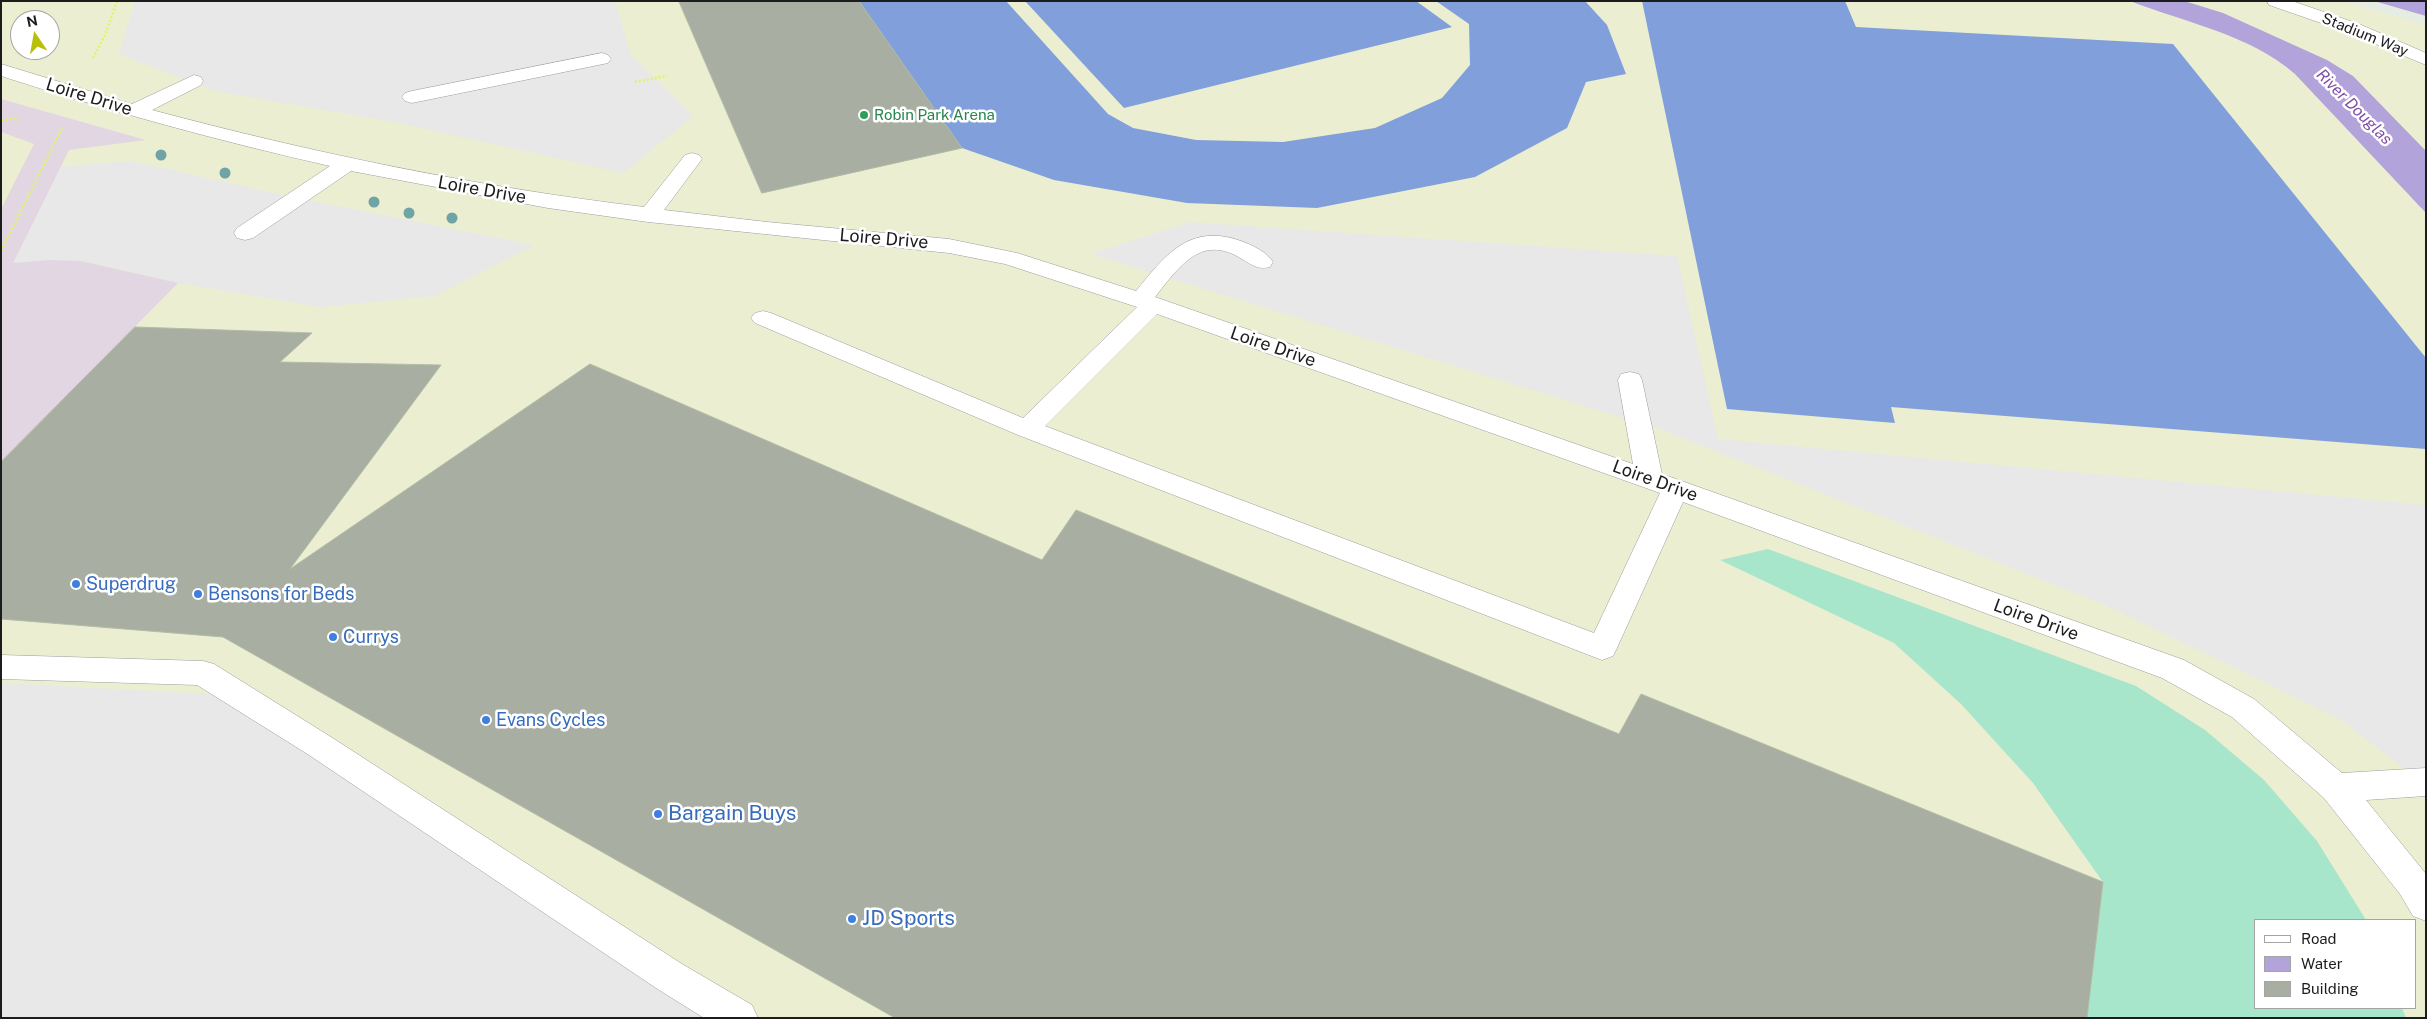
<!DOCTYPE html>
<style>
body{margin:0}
#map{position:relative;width:2427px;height:1019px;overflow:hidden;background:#e5ede2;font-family:"Public Sans",sans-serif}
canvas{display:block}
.frame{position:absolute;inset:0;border:2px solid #1c1c1c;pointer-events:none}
.legend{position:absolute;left:2254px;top:919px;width:162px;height:90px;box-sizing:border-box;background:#fff;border:1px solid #a4a4a4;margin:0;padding:6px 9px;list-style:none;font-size:15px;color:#1c1c1c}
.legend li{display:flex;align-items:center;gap:10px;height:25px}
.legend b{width:25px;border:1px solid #a4a4a4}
.north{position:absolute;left:10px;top:10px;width:50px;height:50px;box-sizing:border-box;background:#fff;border:1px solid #a4a4a4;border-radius:50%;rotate:348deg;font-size:14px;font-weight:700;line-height:20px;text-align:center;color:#1c1c1c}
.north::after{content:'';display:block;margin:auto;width:18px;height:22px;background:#b7c007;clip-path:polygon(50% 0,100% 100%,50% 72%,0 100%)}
</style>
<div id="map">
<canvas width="2427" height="1019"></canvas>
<div class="frame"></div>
<ul class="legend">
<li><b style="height:6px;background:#fff"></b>Road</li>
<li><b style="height:14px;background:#b2a3da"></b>Water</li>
<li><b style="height:14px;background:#a8aea1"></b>Building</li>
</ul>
<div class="north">N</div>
</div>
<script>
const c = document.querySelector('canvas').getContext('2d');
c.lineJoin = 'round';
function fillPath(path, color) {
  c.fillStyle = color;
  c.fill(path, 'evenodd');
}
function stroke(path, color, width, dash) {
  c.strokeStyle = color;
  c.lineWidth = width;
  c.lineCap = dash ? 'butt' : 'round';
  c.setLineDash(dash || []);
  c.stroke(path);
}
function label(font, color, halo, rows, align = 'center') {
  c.font = font + ' "Public Sans",sans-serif';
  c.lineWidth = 5;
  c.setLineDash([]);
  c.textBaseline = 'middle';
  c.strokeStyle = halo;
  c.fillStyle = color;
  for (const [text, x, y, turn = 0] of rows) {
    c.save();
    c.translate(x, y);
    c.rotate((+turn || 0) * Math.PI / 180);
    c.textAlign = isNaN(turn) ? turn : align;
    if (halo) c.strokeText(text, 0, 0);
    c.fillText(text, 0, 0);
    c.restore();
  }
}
const commercial = new Path2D(`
 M1 1H2341L2426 25V1018H1ZM20 20H50V50H20ZM2256 920H2416V1008H2256Z`);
const grass = new Path2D(`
 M1768 549 2136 686 2205 730 2264 780 2317 841 2366 920H2256V1008H2402L2406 1018H2087L2103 882 2033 783 1961 704 1894 643 1720 560Z`);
const pitch = new Path2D(`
 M679 1H1006L1108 114 1133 128 1196 140 1283 142 1375 128 1442 98 1470 65 1469 24 1436 1H1585L1607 25 1626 74 1586 82 1567 128 1475 177 1317 208 1187 203 1054 180 962 148 762 193Z
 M1025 1H1416L1452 27 1124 108Z
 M1642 1H1845L1856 27 2173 44 2426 358V449L1891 407 1895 423 1727 409Z`);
const parking = new Path2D(`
 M135 1H615L630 54 693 116 623 173 394 122 214 91 119 54Z
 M132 161 296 198 534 245 435 296 320 307 178 283 81 261 12 264 60 167Z
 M1190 222 1677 256 1718 439 2426 505V785L2340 719 2101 603 1659 429 1091 254Z
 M1 683 244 696 739 1018H1Z`);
const plaza = new Path2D(`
 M1 99 146 140 69 150 13 263 50 260 81 261 178 283 1 462V209L34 144 1 132Z`);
const water = new Path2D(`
 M2130 1H2184L2194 4 2223 13 2327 60 2353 76 2426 151V213L2295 74C2249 34 2186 23 2130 1Z
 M2374 1H2426V16Z`);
const building = new Path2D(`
 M679 1H859L962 148 762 193Z
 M135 327 312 333 280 362 441 365 290 569 590 364 1042 560 1076 510 1619 734 1641 694 2103 882 2087 1018H895L223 637 1 619V462Z`);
const path = new Path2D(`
 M93 58 105 35 117 1
 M635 82 667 76
 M1 120 20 118
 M1 251 62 128`);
const minor = new Path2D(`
 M2267 1H2292L2359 24 2426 53V65L2347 32 2269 5Z
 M602 53 608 55 611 59 608 63 412 103 405 101 402 97 405 93 412 91Z
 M1 64 132 104 194 75 201 77 203 81 201 85 152 110C313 153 477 187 644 207L685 155 692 153 699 155 702 159 664 210 767 222 949 239 1017 253 1136 291C1166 254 1190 223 1241 241 1252 245 1267 252 1273 262L1270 267C1258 270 1252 265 1242 259 1201 233 1179 267 1155 297L1633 464 1618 380 1621 374 1630 372 1639 374 1642 380 1662 474 2184 660 2254 699 2342 773 2426 768V796L2366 800 2426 874V921L2413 916 2400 894 2324 798 2232 717 2162 678 1683 502 1617 648 1613 656 1602 660 1018 435 755 323 751 318 755 313 763 311 771 313 1023 418 1137 307 1005 264 949 253 648 222 548 208 351 171 253 238 245 240 237 238 234 233 237 228 330 166C219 141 110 111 1 76ZM1157 314 1660 493 1594 633 1045 426Z
 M1 655 203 661 214 664 331 737 682 964 752 1005 758 1018H704L656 988 309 755 197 685 1 679Z`);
const trees = [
 [161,155],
 [225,173],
 [374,202],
 [409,213],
 [452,218]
];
const markers = [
 [864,115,5,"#2e9e5b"],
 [76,584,5,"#3f7fe0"],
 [198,594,5,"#3f7fe0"],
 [333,637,5,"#3f7fe0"],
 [486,720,5,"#3f7fe0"],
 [658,814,5,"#3f7fe0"],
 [852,919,5,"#3f7fe0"]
];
const farStreetnames = [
 ["Stadium Way",2365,35,22]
];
const farLeisurenames = [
 ["Robin Park Arena",874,115]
];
const farWaternames = [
 ["River Douglas",2354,107,45]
];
const streetNames = [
 ["Loire Drive",89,97,17],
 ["Loire Drive",482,190,10],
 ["Loire Drive",884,239,5],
 ["Loire Drive",1273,347,19],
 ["Loire Drive",1655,481,20],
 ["Loire Drive",2036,620,20]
];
const shopNames = [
 ["Superdrug",86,584],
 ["Bensons for Beds",208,594],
 ["Currys",343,637],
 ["Evans Cycles",496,720]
];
const nearShopnames = [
 ["Bargain Buys",668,814],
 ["JD Sports",862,919]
];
fillPath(commercial, '#ebeed1');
fillPath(grass, '#a8e6cb');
fillPath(pitch, '#819fda');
fillPath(parking, '#e8e8e8');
fillPath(plaza, '#e2d6e2');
fillPath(water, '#b2a3da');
fillPath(building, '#a8aea1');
stroke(building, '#b1bea5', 1);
stroke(minor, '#9d9d9d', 1);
stroke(path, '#dff46b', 2.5, [2, 2]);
fillPath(minor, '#fff');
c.fillStyle = '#6fa3a6';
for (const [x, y] of trees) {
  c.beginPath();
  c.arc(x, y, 5.5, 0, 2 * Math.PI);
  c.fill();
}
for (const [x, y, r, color] of markers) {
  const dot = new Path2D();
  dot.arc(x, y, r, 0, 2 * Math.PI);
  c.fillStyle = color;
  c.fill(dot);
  stroke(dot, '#fff', 2);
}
label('15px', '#1c1c1c', '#fff', farStreetnames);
label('15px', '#27864d', '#fff', farLeisurenames, 'left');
label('italic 16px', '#7f4ca7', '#fff', farWaternames);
label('18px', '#1c1c1c', '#fff', streetNames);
label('18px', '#366cbe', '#fff', shopNames, 'left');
label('21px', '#366cbe', '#fff', nearShopnames, 'left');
</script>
